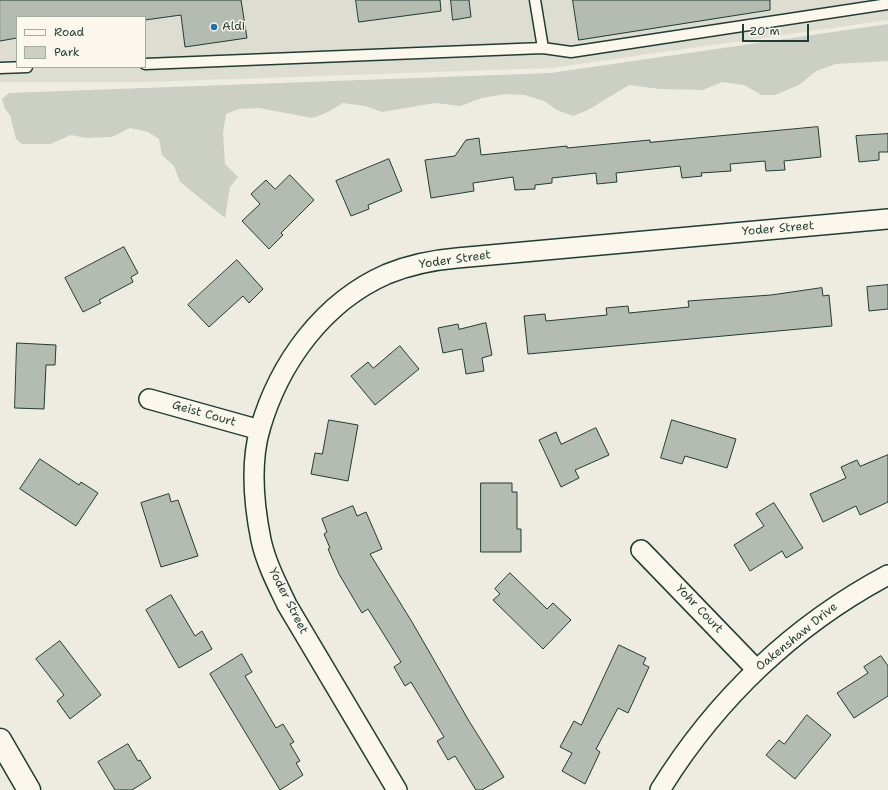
<!DOCTYPE html>
<style>
body{margin:0}
#map{position:relative;width:888px;height:790px;overflow:hidden;background:#eeece1;font-family:"Shantell Sans",sans-serif}
canvas{display:block}
.legend{position:absolute;left:16px;top:16px;width:130px;height:52px;box-sizing:border-box;background:#fbf7ec;border:1px solid #a3ada2;margin:0;padding:5px 7px;list-style:none;font-size:12px;color:#1f3d34}
.legend li{display:flex;align-items:center;gap:8px;height:20px}
.legend b{width:20px;border:1px solid #a3ada2}
.scale{position:absolute;left:742px;top:24px;width:67px;height:18px;box-sizing:border-box;border:2px solid #1f3d34;border-top:0;padding-left:5px;font-size:12px;line-height:14px;white-space:nowrap;color:#1f3d34;-webkit-text-stroke:3px #fbf7ec;paint-order:stroke}
</style>
<div id="map">
<canvas width="888" height="790"></canvas>
<ul class="legend">
<li><b style="height:5px;background:#fbf7ec"></b>Road</li>
<li><b style="height:11px;background:#cbcfc4"></b>Park</li>
</ul>
<div class="scale">20 m</div>
</div>
<script>
const c = document.querySelector('canvas').getContext('2d');
c.lineJoin = 'round';
function fillPath(path, color) {
  c.fillStyle = color;
  c.fill(path, 'evenodd');
}
function stroke(path, color, width, dash) {
  c.strokeStyle = color;
  c.lineWidth = width;
  c.lineCap = dash ? 'butt' : 'round';
  c.setLineDash(dash || []);
  c.stroke(path);
}
function label(font, color, halo, rows, align = 'center') {
  c.font = font + ' "Shantell Sans",sans-serif';
  c.lineWidth = 3;
  c.setLineDash([]);
  c.textBaseline = 'middle';
  c.strokeStyle = halo;
  c.fillStyle = color;
  for (const [text, x, y, turn = 0] of rows) {
    c.save();
    c.translate(x, y);
    c.rotate((+turn || 0) * Math.PI / 180);
    c.textAlign = isNaN(turn) ? turn : align;
    if (halo) c.strokeText(text, 0, 0);
    c.fillText(text, 0, 0);
    c.restore();
  }
}
const built = new Path2D(`
 M0 0H888V20L551 68 147 82H0ZM17 17H145V67H17Z`);
const green = new Path2D(`
 M888 24V61L836 64 816 71 799 85 775 95H762L744 85 722 82 703 90 660 89 629 85 588 110 573 116 557 110 544 101 525 95 506 94 482 98 460 106 435 103 382 112 365 106 343 103 326 113 312 118 259 108 239 109 226 114 223 133 225 164 238 177 230 187 225 218 180 182 174 166 162 155 159 139 148 132 130 128 112 137 86 138 71 135 50 144H22L16 139 10 115 5 109 2 99 9 93 551 73Z`);
const building = new Path2D(`
 M0 0H241L247 38 185 47 181 15 145 20V17H17V38L0 41Z
 M356 0H440L441 11 359 22Z
 M451 0H469L471 17 453 20Z
 M573 0H770V10L579 40Z
 M818 127 821 157 784 161 785 170 766 171 765 161 730 164 731 171 701 173 702 176 682 178 680 166 616 173 617 182 597 184 596 173 552 178V183L535 185V189L515 190 513 177 473 183 474 191 431 198 425 160 455 156 466 140 479 138 481 155 567 146V148L650 140V142Z
 M888 134V152H879V160L859 162 856 136Z
 M389 159 402 191 368 205 369 209 351 216 336 181Z
 M290 175 314 200 281 233 283 235 269 249 242 221 260 204 251 194 266 180 275 189Z
 M124 247 138 273 131 277 133 282 99 300 101 303 83 312 65 278Z
 M237 260 263 289 249 303 243 296 209 327 188 305Z
 M888 285V309L869 311 867 287Z
 M822 288 823 296 829 295 832 326 528 354 524 316 545 314 546 321 607 315 606 308 628 306 629 313 689 307 688 301 771 295Z
 M486 323 492 355 482 358 484 371 466 374 462 349 443 353 438 328 458 324 459 329Z
 M17 343 56 345 55 365H46L44 409 15 408Z
 M400 346 419 369 375 405 351 376 368 362 373 368Z
 M329 420 358 425 348 481 311 474 315 453 322 454Z
 M672 420 736 439 727 468 685 456 682 464 661 458Z
 M596 428 609 455 575 470 579 478 561 487 539 440 556 432 561 444Z
 M888 455V502L860 515 856 506 823 522 810 494 846 478 841 467 857 460 860 466Z
 M40 459 79 485 81 482 98 493 76 526 20 489Z
 M481 483H512V492H517V529H521V552H481Z
 M169 494 171 502 178 500 198 556 161 567 141 503Z
 M774 503 803 548 786 558 782 551 750 571 734 545 764 526 756 514Z
 M353 506 357 516 366 512 382 549 370 554 412 622 469 721 504 777 482 790H476L455 756 448 760 437 741 444 737 411 682 405 686 394 667 401 662 368 609 362 613 339 574 328 549 330 548 324 534 327 532 322 519Z
 M510 573 547 609 553 603 571 620 543 649 493 600 500 594 495 589Z
 M171 595 195 636 202 631 212 649 179 668 146 610Z
 M60 641 101 695 70 719 57 701 64 695 36 659Z
 M619 645 646 658 643 664 649 667 628 713 618 708 596 749 600 752 585 784 562 771 572 753 560 747 574 721 581 725Z
 M242 654 252 672 245 676 276 728 283 724 294 742 290 744 300 761 296 763 303 775 280 790 210 674Z
 M881 656 888 666V696L854 718 837 693 868 673 864 667Z
 M807 715 831 735 795 779 766 755 779 740 784 744Z
 M128 744 138 761 140 760 151 778 132 790H115L98 762Z`);
const service = new Path2D(`
 M535 0 543 48
 M145 64 543 48 571 52 888 4
 M0 68 27 67`);
const minor = new Path2D(`
 M149 399 260 430
 M641 550 756 669
 M397 790 287 605C277 584 266 563 261 540 254 505 250 464 260 429 279 363 323 302 387 274 409 265 433 260 457 258L888 219
 M660 790C716 699 794 625 888 575`);
const tertiary = new Path2D(`
 M0 740 29 790`);
const markers = [
 [214,27,4,"#1f6fb2"]
];
const poiNames = [
 ["Aldi",222,27]
];
const streetNames = [
 ["Yoder Street",778,229,-5],
 ["Yoder Street",455,260,-8],
 ["Geist Court",204,414,16],
 ["Yoder Street",288,601,63],
 ["Yohr Court",699,609,46],
 ["Oakenshaw Drive",797,637,-39]
];
fillPath(built, '#ddddd2');
fillPath(green, '#cbcfc4');
fillPath(building, '#b4bbb0');
stroke(building, '#1f3d34', 1);
stroke(service, '#1f3d34', 13);
stroke(minor, '#1f3d34', 22);
stroke(tertiary, '#1f3d34', 25);
stroke(service, '#fbf7ec', 10);
stroke(minor, '#fbf7ec', 19);
stroke(tertiary, '#fbf7ec', 22);
for (const [x, y, r, color] of markers) {
  const dot = new Path2D();
  dot.arc(x, y, r, 0, 2 * Math.PI);
  c.fillStyle = color;
  c.fill(dot);
  stroke(dot, '#fbf7ec', 1.5);
}
label('12px', '#1f3d34', '#fbf7ec', poiNames, 'left');
label('12px', '#1f3d34', '#fbf7ec', streetNames);
</script>
